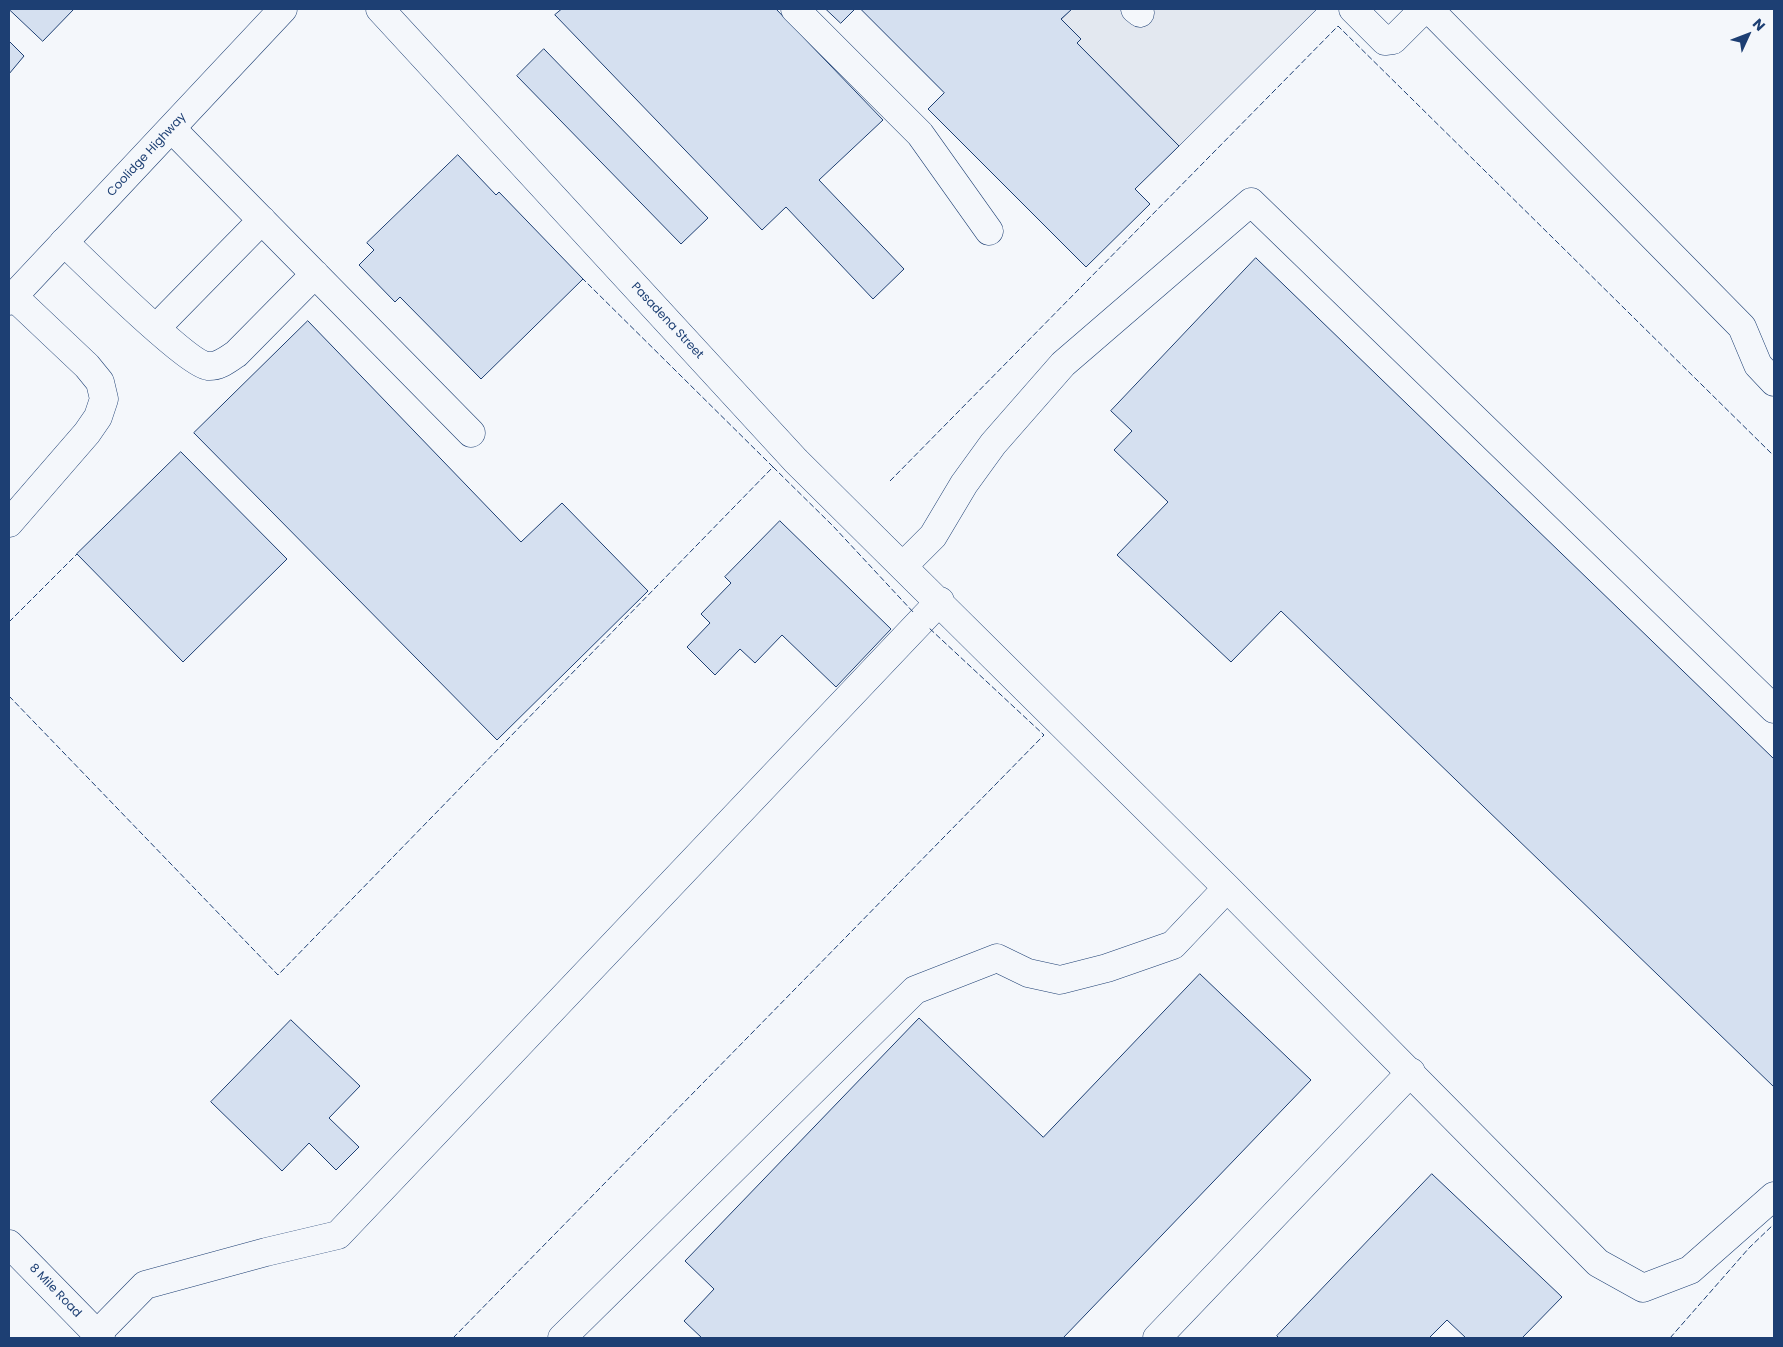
<!DOCTYPE html>
<style>
body{margin:0}
#map{position:relative;width:1783px;height:1347px;overflow:hidden;background:#f4f7fb;font-family:Poppins,sans-serif}
canvas{display:block}
.frame{position:absolute;inset:0;border:10px solid #1d3f73;pointer-events:none}
.north{position:absolute;left:1723px;top:10px;width:50px;height:50px;-webkit-text-stroke:4px #f4f7fb;paint-order:stroke;rotate:47deg;font-size:14px;font-weight:700;line-height:20px;text-align:center;color:#1d3f73}
.north::after{content:'';display:block;margin:auto;width:18px;height:22px;background:#1d3f73;clip-path:polygon(50% 0,100% 100%,50% 72%,0 100%)}
</style>
<div id="map">
<canvas width="1783" height="1347"></canvas>
<div class="frame"></div>
<div class="north">N</div>
</div>
<script>
const c = document.querySelector('canvas').getContext('2d');
c.lineJoin = 'round';
function fillPath(path, color) {
  c.fillStyle = color;
  c.fill(path, 'evenodd');
}
function stroke(path, color, width, dash) {
  c.strokeStyle = color;
  c.lineWidth = width;
  c.lineCap = dash ? 'butt' : 'round';
  c.setLineDash(dash || []);
  c.stroke(path);
}
function label(font, color, halo, rows, align = 'center') {
  c.font = font + ' Poppins,sans-serif';
  c.lineWidth = 4;
  c.setLineDash([]);
  c.textBaseline = 'middle';
  c.strokeStyle = halo;
  c.fillStyle = color;
  for (const [text, x, y, turn = 0] of rows) {
    c.save();
    c.translate(x, y);
    c.rotate((+turn || 0) * Math.PI / 180);
    c.textAlign = isNaN(turn) ? turn : align;
    if (halo) c.strokeText(text, 0, 0);
    c.fillText(text, 0, 0);
    c.restore();
  }
}
const parking = new Path2D(`
 M1072 9H1317L1179 146 1077 43 1061 20Z`);
const building = new Path2D(`
 M9 9H74L43 41Z
 M562 9H776L883 120 819 180 904 269 873 299 786 207 762 230 555 15Z
 M826 9H855L841 23Z
 M861 9H1072L1061 19 1081 39 1077 43 1179 146 1135 189 1150 204 1086 267 928 109 944 93Z
 M9 41 24 56 9 74Z
 M544 49 708 218 681 244 517 76Z
 M458 155 496 195 499 192 583 279 481 379 400 297 395 302 359 265 374 250 367 243Z
 M1256 258 1774 759V1087L1281 611 1231 662 1117 555 1168 502 1114 450 1132 431 1111 411Z
 M308 321 521 542 562 503 648 591 497 740 194 433Z
 M181 452 287 559 183 662 77 554Z
 M780 521 891 629 836 687 782 635 755 663 740 649 715 675 687 647 710 623 701 614 731 583 725 577Z
 M1200 974 1311 1080 1063 1338H702L684 1321 714 1289 685 1261 919 1018 1043 1137Z
 M291 1020 360 1086 329 1118 359 1147 336 1170 309 1143 282 1171 211 1102Z
 M1432 1174 1562 1297 1522 1338H1466L1447 1320 1429 1338H1279L1277 1336Z`);
const minor = new Path2D(`
 M380 9 796 461 1227 888 1598 1263 1643 1288 1690 1270 1774 1196
 M795 9 920 134 989 231
 M1135 9 1140 13
 M1353 9 1385 41 1393 40 1422 11 1430 10 1742 327 1758 365 1774 382
 M172 129 471 433
 M64 242C85 262 188 364 208 366 219 367 228 359 236 354L315 274
 M157 327 262 220
 M9 523 87 433 98 417 104 399 100 382 87 366 13 296
 M903 566 933 536 964 484 993 444 1063 364 1251 202 1774 709
 M97 1334 145 1285 266 1252 338 1235 940 601
 M562 1338 915 990 997 958 1028 973 1060 980 1107 968 1173 945 1227 888
 M1157 1338 1411 1072`);
const major = new Path2D(`
 M9 301 283 9`);
const highway = new Path2D(`
 M9 1244 101 1338`);
const fence = new Path2D(`
 M773 467 833 526 914 613
 M890 481 1338 26 1774 456
 M9 622 77 554
 M9 696 278 975 773 467 583 279
 M453 1338 1044 735 928 627
 M1670 1338 1749 1248 1774 1224`);
const streetNames = [
 ["Coolidge Highway",147,155,-47],
 ["Pasadena Street",667,321,47],
 ["8 Mile Road",55,1291,46]
];
fillPath(parking, '#e3e8f0');
stroke(parking, '#687fa3', 1);
fillPath(building, '#d5e0f0');
stroke(building, '#1d3f73', 1);
stroke(minor, '#1d3f73', 29);
stroke(major, '#1d3f73', 29);
stroke(highway, '#1d3f73', 29);
stroke(minor, '#f4f7fb', 28);
stroke(major, '#f4f7fb', 28);
stroke(highway, '#f4f7fb', 28);
stroke(fence, '#1d3f73', 1, [6, 2.5]);
label('12px', '#1d3f73', '#f4f7fb', streetNames);
</script>
